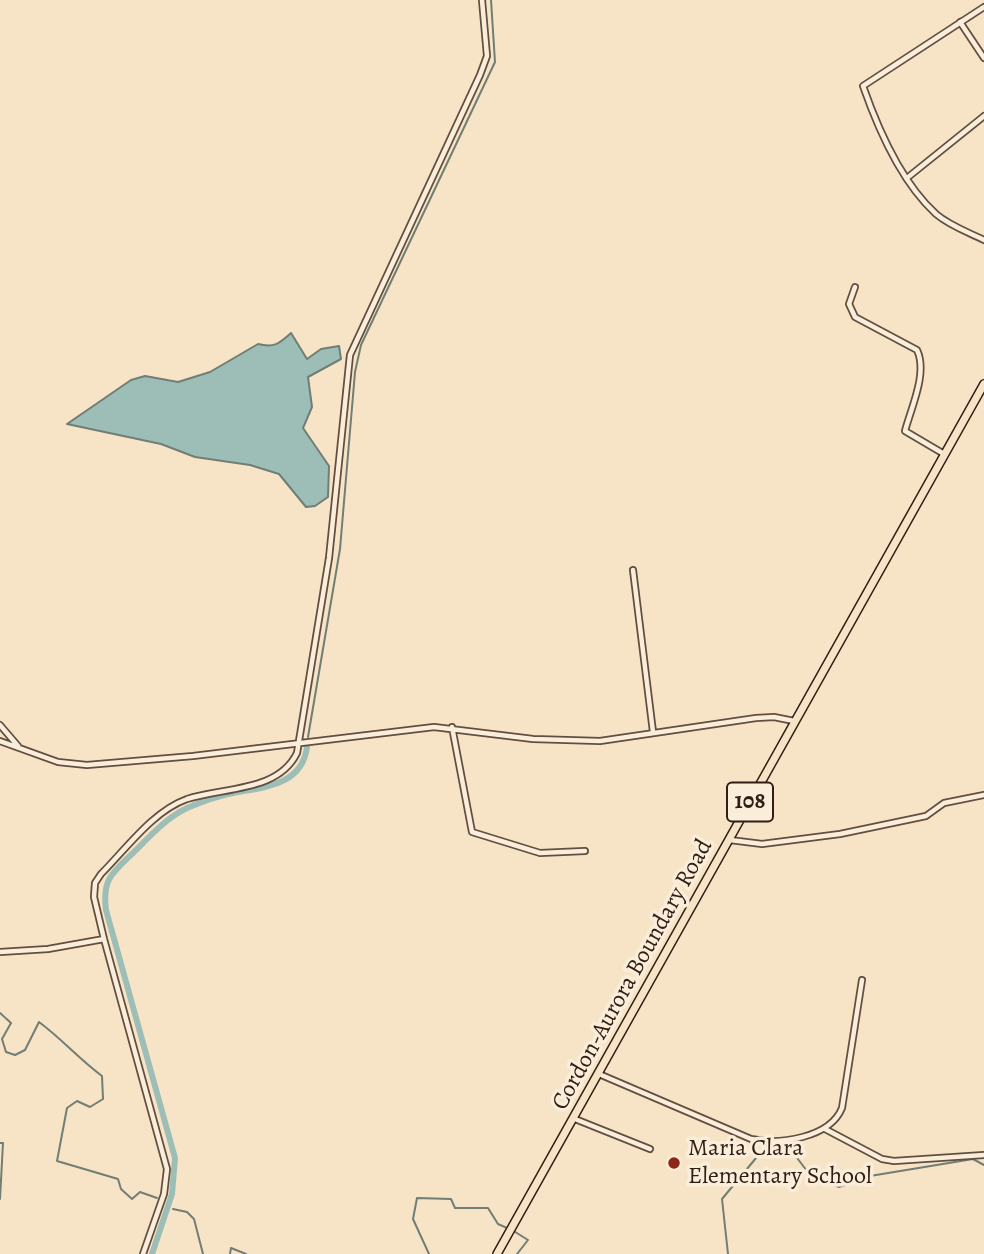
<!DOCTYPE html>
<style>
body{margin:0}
canvas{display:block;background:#f7e3c5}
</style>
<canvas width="984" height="1254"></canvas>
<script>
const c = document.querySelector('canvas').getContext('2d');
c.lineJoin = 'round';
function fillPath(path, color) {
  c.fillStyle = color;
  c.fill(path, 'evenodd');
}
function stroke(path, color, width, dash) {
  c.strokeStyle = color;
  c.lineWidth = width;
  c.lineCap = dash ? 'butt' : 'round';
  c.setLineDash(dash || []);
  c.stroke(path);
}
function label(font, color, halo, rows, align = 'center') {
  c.font = font + ' Alegreya,serif';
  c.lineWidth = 7;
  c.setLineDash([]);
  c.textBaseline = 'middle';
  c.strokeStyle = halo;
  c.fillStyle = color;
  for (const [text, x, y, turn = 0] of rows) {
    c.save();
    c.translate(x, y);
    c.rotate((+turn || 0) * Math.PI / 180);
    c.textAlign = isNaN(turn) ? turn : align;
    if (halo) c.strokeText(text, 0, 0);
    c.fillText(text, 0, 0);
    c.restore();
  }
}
const water = new Path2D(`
 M291 333 307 359 321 349 339 346 341 359 308 377 312 407 303 428 329 466 328 497 315 506 306 507 279 474 250 465 195 457 161 444 67 424 131 380 145 376 178 382 210 372 258 344C274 348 279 344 291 333Z`);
const stream = new Path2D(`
 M308 737 340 549 355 372 361 345 495 62 491 0
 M0 1013 11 1023 2 1039 6 1052 15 1055 25 1050 39 1022C62 1039 79 1059 102 1076L103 1099 90 1107 77 1101 67 1108 57 1161 118 1179 121 1189 132 1199 140 1192 157 1198
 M785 1142 810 1175 839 1187 870 1176 973 1159 984 1165
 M0 1143H3L0 1199
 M173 1209 187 1212 194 1219 203 1254
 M512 1230 528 1240 517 1254
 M230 1254 231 1248 246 1254
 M429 1254 413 1219 417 1198 451 1199 455 1208H488L498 1224 507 1228
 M728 1254 722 1199 761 1152 780 1143`);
const canal = new Path2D(`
 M152 1254 172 1194 175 1158 106 910C102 879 112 873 134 852 150 836 166 818 187 808 201 802 217 796 233 793 263 787 302 786 307 747`);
const street = new Path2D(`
 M984 7 863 86C878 129 902 183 936 214 950 226 968 232 984 240
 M960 22 984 58
 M907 178 984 116
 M855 287 849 304 855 317 917 350C928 373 911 408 905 431L944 454
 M633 570 653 732
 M0 725 18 746
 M452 727 472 832 540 853 585 851
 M0 741 58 762 87 765 193 756 434 727 533 739 600 741 756 718 774 717 794 721
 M730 840 762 844 840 834 926 816 944 803 984 795
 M0 952 48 949 104 939
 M599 1074 751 1139C779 1145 830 1138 842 1108L862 980
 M575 1119 650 1149
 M825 1129 882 1159 894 1161 984 1155
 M143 1254 164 1194 167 1169 104 939 94 897 95 883 101 874C126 849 153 811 187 799 224 787 278 792 297 753L329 558 350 355 480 75 487 56 482 0`);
const primary = new Path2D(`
 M497 1254 984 384`);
const markers = [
 [674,1163,7,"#8f2418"]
];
const shields = [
 [750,802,46]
];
const shieldNames = [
 ["108",750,802]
];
const streetNames = [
 ["Cordon-Aurora Boundary Road",633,975,-61]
];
const poiNames = [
 ["Maria Clara",688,1149],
 ["Elementary School",688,1177]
];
fillPath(water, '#9dbeb7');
stroke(water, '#717e76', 2);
stroke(stream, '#717e76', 2);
stroke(canal, '#9dbeb7', 6);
stroke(street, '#624f41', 8);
stroke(primary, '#301e15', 10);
stroke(street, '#faedd9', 4.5);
stroke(primary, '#f7e3c5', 7);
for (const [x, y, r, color] of markers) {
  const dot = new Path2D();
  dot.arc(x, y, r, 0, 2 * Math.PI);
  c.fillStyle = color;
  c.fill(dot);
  stroke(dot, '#faedd9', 2.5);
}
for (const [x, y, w] of shields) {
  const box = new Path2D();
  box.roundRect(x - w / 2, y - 19.5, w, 39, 5);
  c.fillStyle = '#faedd9';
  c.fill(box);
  stroke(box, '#301e15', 2);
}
label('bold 23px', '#301e15', null, shieldNames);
label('24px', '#301e15', '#faedd9', streetNames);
label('24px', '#301e15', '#faedd9', poiNames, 'left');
</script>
